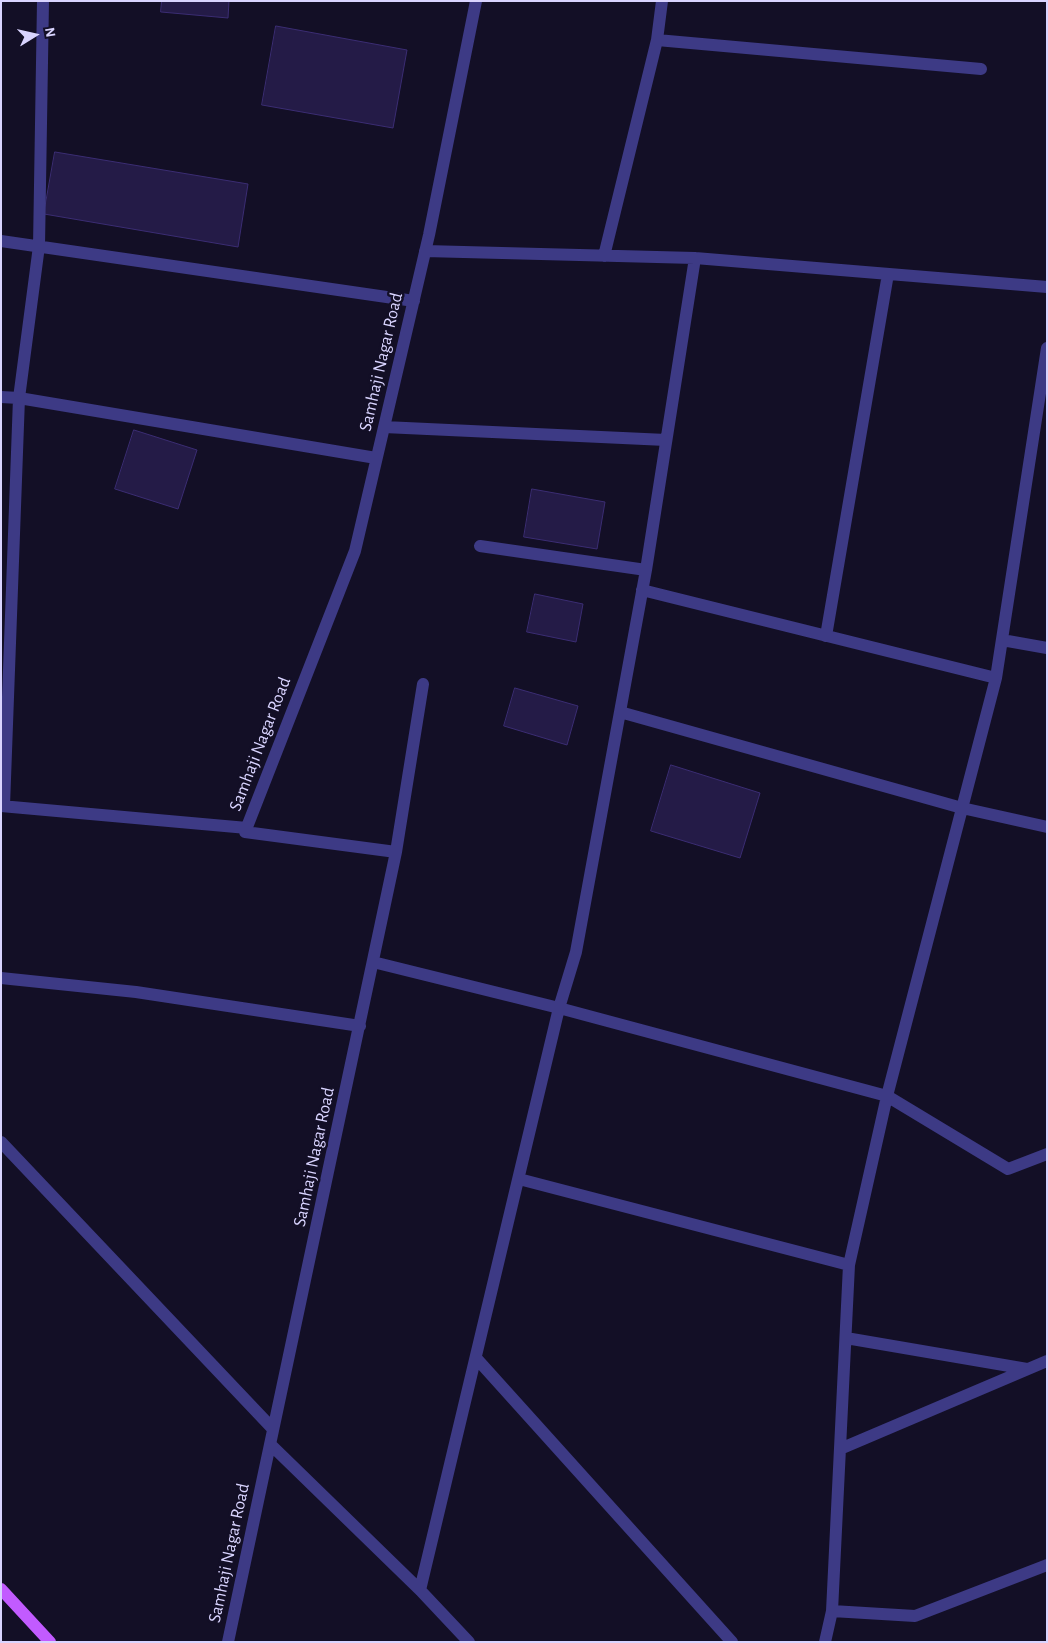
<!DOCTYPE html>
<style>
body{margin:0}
#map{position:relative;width:1048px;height:1643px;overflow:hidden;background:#130f26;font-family:"Alegreya Sans",sans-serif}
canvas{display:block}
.frame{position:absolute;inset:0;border:2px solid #d9d4ff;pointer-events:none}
.north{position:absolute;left:10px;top:10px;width:50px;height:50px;-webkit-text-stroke:4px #130f26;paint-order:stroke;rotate:80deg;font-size:14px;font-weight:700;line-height:20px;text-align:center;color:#d9d4ff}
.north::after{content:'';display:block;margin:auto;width:18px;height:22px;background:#d9d4ff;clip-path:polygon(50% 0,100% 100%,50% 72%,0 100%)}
</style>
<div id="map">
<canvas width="1048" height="1643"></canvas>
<div class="frame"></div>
<div class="north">N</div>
</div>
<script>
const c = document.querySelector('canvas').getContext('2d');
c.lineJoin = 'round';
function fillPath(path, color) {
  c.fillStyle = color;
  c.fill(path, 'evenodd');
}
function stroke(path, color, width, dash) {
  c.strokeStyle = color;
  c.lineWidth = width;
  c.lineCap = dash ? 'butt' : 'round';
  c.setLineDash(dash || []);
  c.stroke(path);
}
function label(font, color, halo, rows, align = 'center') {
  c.font = font + ' "Alegreya Sans",sans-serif';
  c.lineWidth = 5;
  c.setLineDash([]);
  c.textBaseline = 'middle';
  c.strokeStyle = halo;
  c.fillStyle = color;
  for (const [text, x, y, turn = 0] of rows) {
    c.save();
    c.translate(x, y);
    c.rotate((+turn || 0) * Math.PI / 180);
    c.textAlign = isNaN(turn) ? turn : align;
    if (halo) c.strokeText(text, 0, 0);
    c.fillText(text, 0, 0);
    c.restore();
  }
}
const building = new Path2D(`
 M162 1H229L228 18 161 12Z
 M276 26 407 50 393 128 262 105Z
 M55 152 248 184 238 247 44 214Z
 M134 430 197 450 178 509 115 489Z
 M532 489 605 502 597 549 524 537Z
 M535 594 583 604 576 642 527 632Z
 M515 688 578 706 567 745 504 726Z
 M671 765 760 793 740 858 651 831Z`);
const street = new Path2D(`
 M43 1 39 246 19 398 376 458
 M657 40 981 69
 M1 241 414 301
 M604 256 657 40 662 1
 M695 258 1047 287
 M1 397 19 398 4 806
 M384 427 666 440
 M480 546 646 570
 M642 590 996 678
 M826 636 888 274
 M1002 640 1047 648
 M620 712 962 808 1047 827
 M1 806 247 828
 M396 852 423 684
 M373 962 559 1008 887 1096 1008 1169 1047 1154
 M1 978 136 992 360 1026
 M1 1142 273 1429
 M519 1179 849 1265
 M846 1338 1027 1369
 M477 1359 732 1642
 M270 1444 420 1590 469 1642
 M840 1449 1047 1361
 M420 1590 559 1008 576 952 646 570 695 258 425 251
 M832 1611 915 1616 1047 1565
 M228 1642 396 852 245 832 355 551 429 235 476 1
 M825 1642 832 1611 849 1265 887 1096 996 678 1047 348`);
const primary = new Path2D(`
 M1 1589 50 1642`);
const streetNames = [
 ["Samhaji Nagar Road",381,362,-77],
 ["Samhaji Nagar Road",260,744,-69],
 ["Samhaji Nagar Road",314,1157,-78],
 ["Samhaji Nagar Road",229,1553,-78]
];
fillPath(building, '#241b47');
stroke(building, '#3b2d73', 1);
stroke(street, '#3d3a85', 12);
stroke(primary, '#c25bff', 12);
label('18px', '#d9d4ff', '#130f26', streetNames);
</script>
